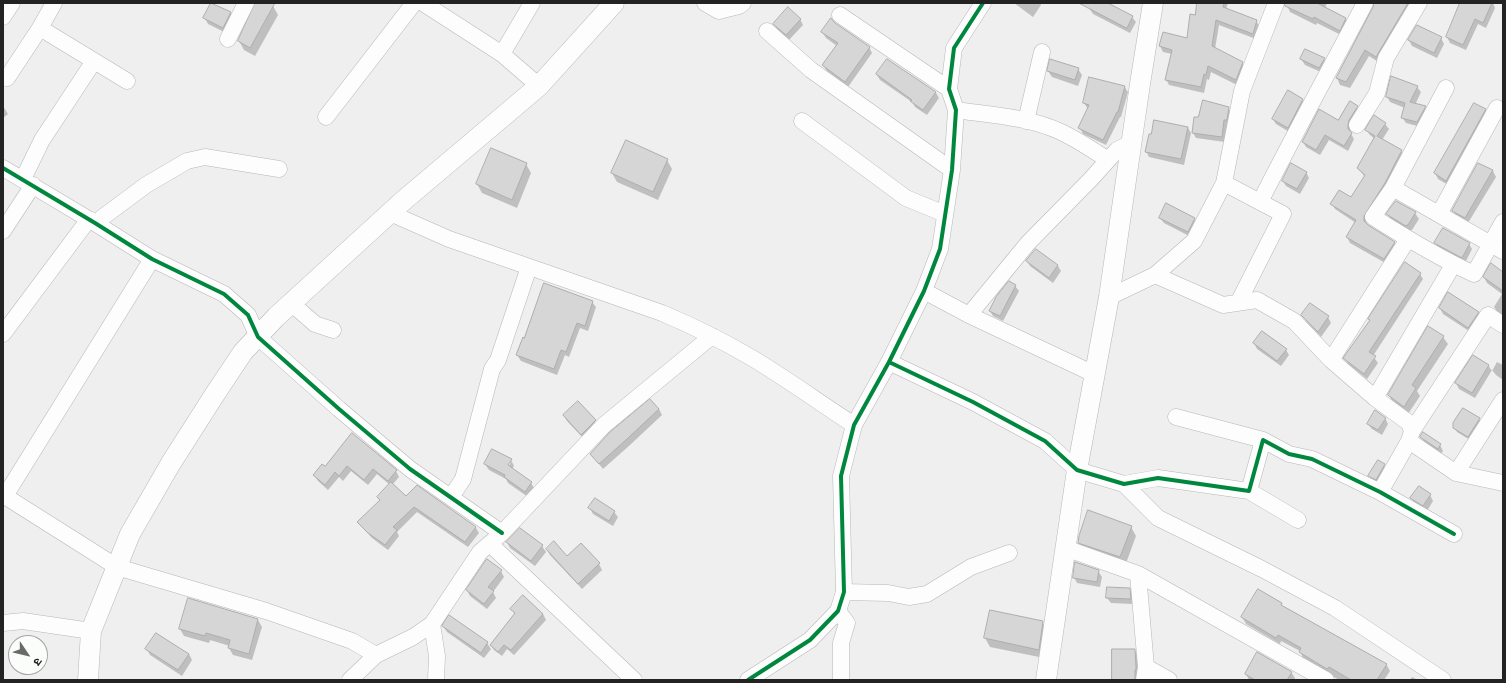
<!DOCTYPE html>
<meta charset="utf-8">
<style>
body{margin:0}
#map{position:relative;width:1506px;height:683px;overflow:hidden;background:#eeefee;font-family:"Alegreya Sans","Noto Sans Devanagari",sans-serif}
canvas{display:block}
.frame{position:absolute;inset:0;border:4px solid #222322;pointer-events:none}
.north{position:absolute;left:8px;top:635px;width:40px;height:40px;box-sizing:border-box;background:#fbfdfb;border:1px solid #a4a6a4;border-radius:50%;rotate:125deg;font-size:11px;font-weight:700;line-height:16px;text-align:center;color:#222322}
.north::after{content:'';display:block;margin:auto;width:14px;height:18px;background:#696a69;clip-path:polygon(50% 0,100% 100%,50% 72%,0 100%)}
</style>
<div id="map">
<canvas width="1506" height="683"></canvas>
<div class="frame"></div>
<div class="north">उ</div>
</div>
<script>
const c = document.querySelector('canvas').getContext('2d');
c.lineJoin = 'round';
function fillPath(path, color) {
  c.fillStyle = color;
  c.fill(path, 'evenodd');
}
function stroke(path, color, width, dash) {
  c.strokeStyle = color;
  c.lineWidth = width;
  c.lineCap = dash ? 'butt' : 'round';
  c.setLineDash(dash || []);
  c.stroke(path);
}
const shadow = new Path2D(`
 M256 3H268L273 6 278 15 255 56 244 50 239 41Z
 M1014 3H1040L1041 5 1033 17Z
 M1092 3H1106L1132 17 1136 22 1130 33 1093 14 1089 8Z
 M1198 3H1228L1226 9 1256 21 1260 27 1256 39 1219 25 1215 49 1242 63 1246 69 1239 86 1211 72 1209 80 1207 79 1204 93 1169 85 1166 79 1172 54 1163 52 1160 46 1188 40Z
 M1286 3H1327L1325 8 1346 19 1349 25 1343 36 1317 23 1316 25 1290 12Z
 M1375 3H1416L1380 63 1369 56 1350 88 1340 85 1337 78 1374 8Z
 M1461 3H1493L1495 8 1486 28 1478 24 1466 50 1450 43 1447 37Z
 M230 13 234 18 226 33 208 24 205 18Z
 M800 19 803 25 789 40 778 30 774 24Z
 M822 32 869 47 872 53 848 87 827 71 823 65 837 46 826 38Z
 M1441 38 1444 44 1437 58 1412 46 1409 40Z
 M1301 59H1324L1327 65 1323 73 1305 65Z
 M888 60 936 93 939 98 927 115 915 107 912 102 880 80 877 75Z
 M1078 69 1082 75 1078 86 1052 77 1048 71Z
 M1124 86 1128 92 1121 117H1120L1106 145 1083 134 1080 128 1088 109 1084 103Z
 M1417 87 1421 92 1415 105 1425 107 1428 113 1421 127 1406 123 1402 117 1405 108 1390 102 1387 96Z
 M1302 100 1306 105 1291 133 1276 124 1273 119Z
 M3 106 8 114 3 118Z
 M1357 107 1360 113 1352 126 1350 132 1354 139 1348 151 1329 140 1320 155 1306 147 1303 142 1338 121Z
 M1228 108 1232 114 1225 142 1196 138 1193 133 1199 118Z
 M1485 109 1488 115 1450 186 1438 179 1435 173Z
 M1385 124 1389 129 1382 140 1401 151 1405 157 1388 189 1366 222 1367 225 1394 243 1397 248 1387 264 1350 243 1347 237 1356 223 1335 209 1332 204 1352 199 1365 177 1358 168 1375 139 1370 135 1366 130Z
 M1188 128 1191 133 1184 165 1149 157 1146 151 1151 136Z
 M667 160 672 169 658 200 617 182 612 173Z
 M526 164 531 173 517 208 482 193 477 184Z
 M1478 164 1493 171 1496 177 1468 223 1456 216 1453 211Z
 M1306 172 1309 178 1300 194 1286 186 1283 181Z
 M1415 213 1419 219 1412 230H1410L1409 231 1391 220 1388 214Z
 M1160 218 1194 219 1198 225 1191 237 1164 223Z
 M1436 243 1469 244 1472 249 1465 263 1439 249Z
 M1036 250 1058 266 1061 271 1053 283 1030 266 1027 261Z
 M1503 273V317L1498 313 1494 307 1502 294 1487 283 1484 277Z
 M1420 274 1423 279 1373 356 1378 363 1367 379 1348 364 1345 358 1370 321 1369 319Z
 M1015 286 1019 291 1003 321 993 316 990 311Z
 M592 302 596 307 588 331 580 328 569 357 565 355 557 375 521 361 517 355Z
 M1440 308 1478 312 1481 318 1472 333 1443 314Z
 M1303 315 1328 317 1331 323 1321 337 1306 321Z
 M1443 337 1448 344 1417 391 1420 396 1408 414 1393 403 1389 395Z
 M1254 343 1286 350 1289 355 1281 366 1257 349Z
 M1497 362 1503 365V380L1496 375 1492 370 1475 398 1459 389 1456 383 1488 365 1492 371Z
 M659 409 662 415 630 445 603 469 591 454Z
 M564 416 595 421 598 426 585 440 567 421Z
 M1385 418 1388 424 1382 435 1372 429 1368 424Z
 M1479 419 1482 423 1470 440 1457 432 1454 427Z
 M352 434 396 471 399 477 393 484 406 497 417 487 476 528 479 533 468 547 417 512 397 532 399 536 388 550 372 538 362 527 359 522 380 501 390 485 377 474 368 485 351 471 343 481 339 477 328 490 318 481 314 475 325 468Z
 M1421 437 1440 445 1443 451 1441 454 1425 443Z
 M511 460 514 466 512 469 531 483 534 488 528 497 508 483 506 479 489 470 485 464ZM509 462H511L507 470 505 469Z
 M1384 465 1387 471 1379 485 1373 482 1370 476Z
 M1430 495 1433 501 1427 511 1415 504 1411 498Z
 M590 508 614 512 618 517 613 526 593 514Z
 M1131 527 1136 536 1125 566 1084 551 1079 542Z
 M507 542 542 546 546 552 535 566 510 548Z
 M547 549 567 557 599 564 602 570 582 589 550 555Z
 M501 571 504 577 493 592 496 598 487 609 470 596 467 590Z
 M1098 571 1102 577 1100 587 1077 583 1074 577Z
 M1129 589 1132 595 1133 604 1111 603 1107 598Z
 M1258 590 1281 604 1283 607 1386 664 1390 671 1384 680H1339L1303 658 1300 651 1281 641 1280 644 1246 624 1242 617Z
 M523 596 543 614 546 620 514 655 507 649 502 656 494 650 491 645 515 615 512 609Z
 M258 620 262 627 252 660 233 655 229 648 230 646 210 640 209 643 184 636 180 629Z
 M1042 622 1048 631 1044 658 990 647 985 638Z
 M443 626 487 643 491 649 484 658 447 632Z
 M147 649 189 654 192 660 182 676 150 655Z
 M1134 650 1138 655 1139 673 1137 680H1117Z
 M1291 672 1295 678 1294 680H1249L1246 674Z
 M1412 677 1418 680H1410Z`);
const building = new Path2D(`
 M211 3 231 12 223 28 203 18Z
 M255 3H275L250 48 238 41Z
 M1079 3H1108L1133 16 1127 28Z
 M1197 3H1224L1223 7 1257 20 1253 34 1216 20 1212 46 1243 62 1236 80 1208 66 1206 75 1204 74 1201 87 1165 80 1172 50 1159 46 1163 32 1187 38 1190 14 1195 15Z
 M1285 3H1317L1346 18 1340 31 1314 17 1313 19 1285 6Z
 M1374 3H1408L1376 57 1365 50 1346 82 1336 78 1373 7Z
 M1460 3H1492L1483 23 1475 19 1463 45 1446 37Z
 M788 7 801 19 786 35 773 24Z
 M831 18 835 23 870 47 845 82 822 65 838 43 821 32Z
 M1417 25 1442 37 1434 53 1408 40Z
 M1305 49 1325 58 1319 68 1300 59Z
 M887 59 936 92 923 110 910 101 912 100 876 74Z
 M1050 59 1079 68 1075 80 1047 71Z
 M1391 76 1418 86 1410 102 1426 106 1417 122 1401 118 1405 103 1386 97Z
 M1089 77 1125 86 1118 112H1117L1103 140 1078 128 1089 105 1083 103Z
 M1288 90 1303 99 1288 128 1272 119Z
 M1203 100 1229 107 1227 120H1224L1222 137 1192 133 1194 117H1198Z
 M1350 101 1358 106 1349 120 1348 125V129L1352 133 1344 146 1325 135 1316 150 1302 142 1319 109 1338 120Z
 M1474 103 1486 109 1446 181 1434 173Z
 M1374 115 1386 123 1377 136 1402 150 1385 183 1364 216V221L1368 225 1395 242 1384 259 1346 237 1356 220 1330 204 1339 190 1351 197 1365 175 1357 168 1375 136 1365 130Z
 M1154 120 1188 127 1181 159 1145 152 1149 134H1151Z
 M626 140 668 159 653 192 611 173Z
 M491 148 527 163 512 200 476 184Z
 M1291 163 1307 172 1297 189 1282 181Z
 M1478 163 1493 170 1465 218 1452 211Z
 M1396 201 1416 212 1408 225H1407L1406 226 1386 214Z
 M1166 203 1195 218 1188 232 1159 218Z
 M1443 228 1470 243 1462 258 1434 243Z
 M1036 249 1058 265 1049 278 1026 261Z
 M1405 262 1421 273 1369 352 1376 356 1364 374 1343 358 1370 320 1368 319Z
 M1491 263 1503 272V291L1483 277Z
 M1009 281 1016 285 1000 316 989 311 996 297Z
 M544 283 593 301 585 326 577 323 566 352 561 350 554 369 516 355 523 337 524 338Z
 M1448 292 1479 312 1468 328 1439 308Z
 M1310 303 1329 316 1318 332 1301 315Z
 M1428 326 1444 336 1412 385 1416 388 1404 407 1388 395Z
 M1262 331 1287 349 1277 361 1253 343Z
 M1473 355 1489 365 1472 393 1455 383Z
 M650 399 659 409 627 439 599 464 590 454 610 432Z
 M578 401 596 420 581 435 563 415Z
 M1463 408 1480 418 1468 437 1453 428V423Z
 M1375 410 1386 418 1378 430 1367 424Z
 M1423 432 1441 444 1438 449 1420 437Z
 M352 433 397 470 388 481 373 469 364 480 347 466 339 476 335 472 325 485 313 475 322 464 325 466Z
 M492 449 512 459 508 465 532 482 525 492 504 477 505 475 484 464Z
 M1378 460 1385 464 1376 480 1368 476Z
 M391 482 406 496 417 485 476 527 465 542 414 507 393 527 397 530 385 545 368 533 357 522 380 500 377 497Z
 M1419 486 1431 494 1423 506 1410 498Z
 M595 498 615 511 609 521 588 508Z
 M1088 510 1132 526 1120 557 1078 543 1079 536Z
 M520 528 543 545 531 561 506 542Z
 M554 541 567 556 581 543 600 563 578 584 546 549Z
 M487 559 502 570 488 587 494 591 484 604 466 590Z
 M1075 562 1099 570 1097 582 1073 578Z
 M1107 587 1130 588 1131 599 1106 598Z
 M1258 589 1282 603 1281 605 1387 664 1377 680H1351L1329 667 1327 669 1299 652 1301 648 1278 635 1276 638 1241 617Z
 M523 595 543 614 511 650 504 645 498 652 490 645 515 613 510 609Z
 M188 598 258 619 249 654 228 648 230 640 206 633 205 636 179 629Z
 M990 610 1043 621 1039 650 984 638Z
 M449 615 488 642 481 653 442 626Z
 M156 633 189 654 178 670 145 649Z
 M1112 649H1135L1136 667V670H1135V680H1112Z
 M1257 652 1292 672 1287 680H1255L1245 674Z`);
const minor = new Path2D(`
 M423 3 502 54 539 86
 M705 3 719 11 739 6 743 3
 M840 15 949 89
 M3 17 12 3
 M40 28 127 81
 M767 31 811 70 952 170
 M228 39 246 3
 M502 54 532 3
 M3 76 7 78 40 28 54 3
 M1446 88 1393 188 1373 217C1406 238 1439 258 1474 274L1503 222
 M956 110C991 115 1029 117 1061 132 1078 140 1093 150 1108 160
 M326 117 414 3
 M802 121 906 198 945 214
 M1026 121 1042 52
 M1357 125 1377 93 1386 58 1419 3
 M3 168 95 223 152 259 224 294 248 315 258 337 339 409 410 469 502 533
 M23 179 42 140 94 61
 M1224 183 1260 202C1294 135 1330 69 1365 3
 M1393 188 1503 251
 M390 213 449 239 662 313C693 326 723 341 752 358 787 379 820 403 854 425
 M1439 214 1497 108
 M95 223 146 185 187 161 205 157 279 169
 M3 231 33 185
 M1155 275 1194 241 1224 183 1242 91 1276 3
 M924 291 969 315 1094 374
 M1109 297 1155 275 1223 305 1257 300 1294 321 1331 360 1375 398 1409 423 1412 431 1409 441 1456 473 1503 483
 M291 303 315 324 333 330
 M1238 303 1283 214 1260 202
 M969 315 1028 243 1091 179 1117 150 1131 143
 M3 334 89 219
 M1331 360 1408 239
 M889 362 973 402 1045 441 1077 470 1124 484 1158 478 1249 491 1263 440 1289 454 1312 459 1380 492 1454 534
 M1375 398 1453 265
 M1176 417 1263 440
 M1412 431 1488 315 1503 325
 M1456 473 1503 400
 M1124 484 1158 518 1262 569 1335 608 1443 680
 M1249 491 1298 520
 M1380 492 1409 441
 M3 495 117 567 266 611 352 641 376 655
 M5 496 152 259
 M451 497 463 479 492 369 498 360 529 267
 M490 544 634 680
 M1065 548 1138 574 1326 680
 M1138 574 1146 667 1144 680
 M844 592 888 593 909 597 927 594 971 567 1009 553
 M838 611 847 623 841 643V680
 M3 623 23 621 91 631
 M432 624 437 656 436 680
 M1146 667 1169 680
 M350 680 376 655 413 637 432 624 480 552 502 533 604 425 712 336
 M748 680 810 640 838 611 844 592 841 476 854 425 889 362 924 291 940 249 952 170 956 110 949 89 954 48 983 3`);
const major = new Path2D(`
 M88 680 91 631 130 534 171 463 215 394 243 352 276 317 403 201 539 86 614 3
 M1046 680 1077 470 1109 297 1140 84 1153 3`);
const cycleway = new Path2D(`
 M3 168 95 223 152 259 224 294 248 315 258 337 339 409 410 469 502 533
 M889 362 973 402 1045 441 1077 470 1124 484 1158 478 1249 491 1263 440 1289 454 1312 459 1380 492 1454 534
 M748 680 810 640 838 611 844 592 841 476 854 425 889 362 924 291 940 249 952 170 956 110 949 89 954 48 983 3`);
fillPath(shadow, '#0003');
fillPath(building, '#d5d6d5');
stroke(building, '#adadad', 1);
stroke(minor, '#b6b7b6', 17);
stroke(major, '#b6b7b6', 21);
stroke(minor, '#fcfdfc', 16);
stroke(major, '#fcfdfc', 20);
stroke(cycleway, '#00873e', 4);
</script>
